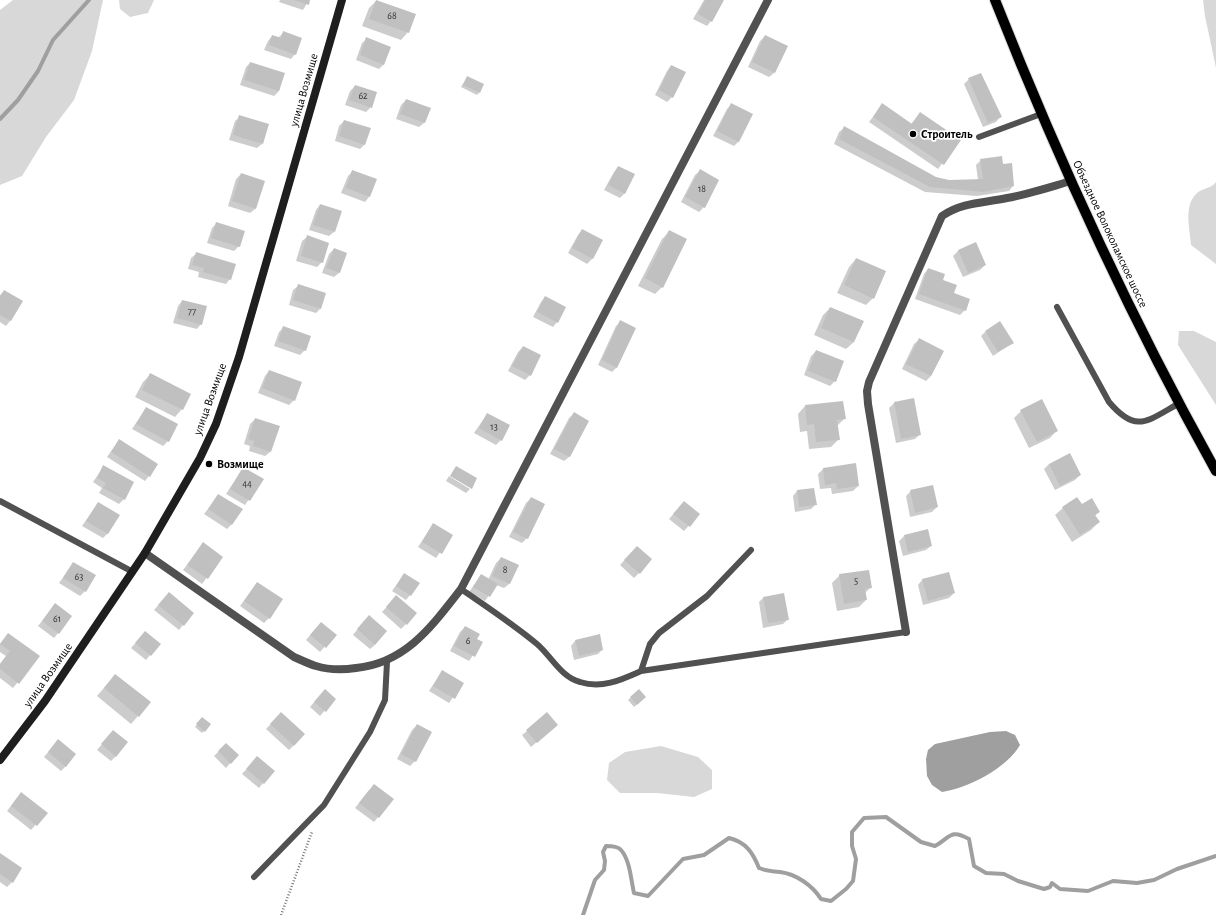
<!DOCTYPE html>
<meta charset="utf-8">
<style>
body{margin:0}
canvas{display:block;background:#fff}
</style>
<canvas width="1216" height="915"></canvas>
<script>
const c = document.querySelector('canvas').getContext('2d');
c.lineJoin = 'round';
function fillPath(path, color) {
  c.fillStyle = color;
  c.fill(path, 'evenodd');
}
function stroke(path, color, width, dash) {
  c.strokeStyle = color;
  c.lineWidth = width;
  c.lineCap = dash ? 'butt' : 'round';
  c.setLineDash(dash || []);
  c.stroke(path);
}
function label(font, color, halo, rows, align = 'center') {
  c.font = font + ' "Alegreya Sans",sans-serif';
  c.lineWidth = 3.5;
  c.setLineDash([]);
  c.textBaseline = 'middle';
  c.strokeStyle = halo;
  c.fillStyle = color;
  for (const [text, x, y, turn = 0] of rows) {
    c.save();
    c.translate(x, y);
    c.rotate((+turn || 0) * Math.PI / 180);
    c.textAlign = isNaN(turn) ? turn : align;
    if (halo) c.strokeText(text, 0, 0);
    c.fillText(text, 0, 0);
    c.restore();
  }
}
const green = new Path2D(`
 M13 0H103L92 51 74 100 46 137 22 176 0 185V10Z
 M119 0H154L148 13 130 17 120 9Z
 M1203 0H1216V68L1205 16Z
 M1216 182V264L1191 245C1190 228 1183 206 1197 193 1202 188 1211 189 1216 182Z
 M1179 331H1194L1216 342V405L1178 345Z
 M661 746 698 757 712 770V789L694 797 657 793H620L607 780 609 763 625 752Z`);
const water = new Path2D(`
 M1006 731 1015 735 1020 745C1007 768 968 788 942 792L932 785 927 776 926 759 928 750 935 744 990 732Z`);
const shadow = new Path2D(`
 M280 0H309L303 10 279 2Z
 M704 0H723L711 21 707 26 693 19Z
 M376 1 408 32 401 40 362 26 369 8Z
 M283 33 295 54 291 59 264 50 268 41 272 36 279 37Z
 M765 36 786 47 774 73 769 77 748 67 760 41Z
 M367 39 384 64 379 69 356 60 362 43Z
 M250 63 284 74 279 91 274 96 240 85 246 67Z
 M671 66 672 97 667 102 655 95 667 71Z
 M467 77 479 93 477 95 461 87Z
 M969 79 1000 117 996 122 983 127 964 84Z
 M355 86 371 107 366 112 345 105 350 91Z
 M406 100 429 109 424 123 419 127 396 119 401 105Z
 M731 105 739 141 734 146 713 136 727 109Z
 M882 105 911 124 920 113 960 140 938 169 869 122Z
 M240 117 262 144 257 148 229 140 235 121Z
 M344 121 365 144 360 149 335 141 339 126Z
 M844 128 936 178 949 181 978 180 976 165 981 160 1003 165 1013 186 1009 191 977 196 925 192 834 144 839 132Z
 M618 167 624 194 620 198 604 190 614 172Z
 M700 171 718 180 704 207 699 212 681 202 695 175Z
 M352 172 375 180 369 197 365 202 341 193 348 176Z
 M241 174 255 209 250 213 228 206 236 179Z
 M320 205 334 232 329 236 309 230 316 210Z
 M216 224 239 246 234 251 207 243 212 228Z
 M582 230 601 240 592 259 587 264 568 253 578 235Z
 M669 232 662 287 655 294 638 286 662 239Z
 M307 237 322 262 317 267 296 261 302 241Z
 M976 243 985 265 980 270 963 277 953 256 958 251Z
 M334 249 346 253 339 273 334 277 322 273 329 254Z
 M196 254 230 279 226 284 198 277 199 272 188 269 191 258Z
 M856 259 873 298 866 305 837 293 849 267Z
 M928 269 942 281 965 310 960 315 915 299 924 274Z
 M298 286 320 309 316 313 289 305 293 290Z
 M4 291 21 301 10 321 6 326 0 322V295Z
 M545 297 557 322 553 327 533 317 541 302Z
 M182 301 201 324 197 329 173 323 178 306Z
 M830 308 862 322 854 342 846 349 814 335 823 315Z
 M621 321 617 367 612 372 598 365 616 326Z
 M284 327 305 350 300 355 274 346 279 332Z
 M985 332 1012 343 993 356 981 336Z
 M919 340 943 352 931 376 926 381 902 369 914 344Z
 M523 347 530 375 525 380 508 371 518 352Z
 M816 351 835 381 830 386 804 375 811 356Z
 M269 371 294 400 289 405 258 393 265 376Z
 M150 375 182 409 175 417 135 397 143 382Z
 M913 399 920 434 915 439 896 443 889 408 894 403Z
 M805 406 845 418 837 426 839 439 831 447 809 449 807 431 800 432 798 414Z
 M146 408 168 441 163 446 132 429Z
 M1021 411 1057 430 1050 438 1029 448 1014 418Z
 M574 413 588 421 569 457 564 461 550 454 569 418Z
 M487 414 501 440 496 445 474 433Z
 M255 419 270 452 265 456 249 451 250 446 244 444 250 424Z
 M119 440 149 476 145 481 107 457Z
 M1049 464 1080 475 1075 480 1055 490 1044 469Z
 M855 465 858 486 853 491 832 494 831 488 820 489 818 474 823 469Z
 M104 466 124 499 119 504 99 493 102 488 93 482Z
 M243 468 262 480 245 505 226 494Z
 M449 476 470 489 466 493 446 481Z
 M797 491 816 504 811 509 795 512 793 496Z
 M911 491 937 507 932 512 910 517 906 496Z
 M219 495 232 524 227 529 204 514Z
 M531 498 544 505 527 538 522 543 509 537 526 503Z
 M684 502 699 514 684 531 669 519Z
 M98 503 108 533 103 538 82 526Z
 M1081 506 1099 511 1095 516 1099 522 1091 530 1072 542 1055 515 1063 508Z
 M433 524 452 535 436 558 418 547Z
 M904 536 931 546 926 550 903 556 899 541Z
 M203 544 222 557 202 584 183 570Z
 M632 552 639 573 634 578 620 565Z
 M501 558 517 566 509 584 504 588 496 585 485 601 469 592 481 575 488 580 496 563Z
 M73 563 85 591 80 596 59 583Z
 M404 574 419 584 406 600 392 591Z
 M840 575 871 587 865 593 866 600 859 607 837 611 832 583Z
 M922 580 954 593 949 598 923 605 918 585Z
 M257 583 269 618 264 623 240 606Z
 M169 593 183 625 179 630 154 610Z
 M763 598 788 619 783 624 763 628 759 602Z
 M391 602 406 624 401 629 382 612Z
 M55 605 58 633 54 638 38 626Z
 M364 621 375 645 370 649 353 635Z
 M465 627 476 640 481 643 469 661 450 651 460 632Z
 M316 628 335 635 320 652 306 640Z
 M8 634 38 657 13 688 0 678V664L6 656 0 652V644Z
 M599 635 602 650 598 654 574 660 571 646 575 641Z
 M141 637 150 655 146 660 131 648Z
 M442 671 463 683 449 703 429 691Z
 M115 675 138 716 131 724 97 696Z
 M639 690 645 697 634 707 628 700Z
 M320 695 335 699 320 716 310 707Z
 M281 713 294 745 289 750 266 729Z
 M202 718 210 725 202 733 195 727Z
 M417 725 415 761 410 766 397 759 412 730Z
 M552 729 531 747 522 735 527 731Z
 M109 736 116 756 111 761 97 750Z
 M58 740 66 766 61 771 44 757Z
 M226 744 237 755 226 768 214 756Z
 M253 762 263 783 259 788 242 774Z
 M369 790 392 800 374 822 355 808Z
 M17 798 46 813 31 830 7 811Z
 M0 855 12 882 7 887 0 882Z`);
const stream = new Path2D(`
 M0 119 18 100 38 71 53 40 89 0
 M583 915 595 880 604 870 605 861 603 852 606 846C611 846 618 846 621 850 630 860 631 880 634 893L648 896 683 859 704 855 729 838C746 842 753 853 759 868 768 872 771 871 780 872 796 874 812 885 821 899L831 901 846 889 853 881 856 859 852 846V832L864 818 886 817 921 842 935 846C950 838 950 828 969 839L974 866 986 873 1004 874 1018 881 1044 889 1050 887 1052 883 1060 889 1088 891 1113 881 1137 883 1154 880 1177 869 1216 856`);
const building = new Path2D(`
 M294 0H310L309 5Z
 M376 0 416 14 409 33 369 19Z
 M705 0H724L712 22 698 14Z
 M283 31 302 38 296 55 269 45 272 35 281 38Z
 M765 35 788 46 775 73 752 62Z
 M366 37 391 47 384 65 360 55Z
 M250 62 285 73 279 91 244 80Z
 M671 65 686 72 673 98 659 90Z
 M981 73 1002 117 988 123 968 78Z
 M467 76 484 84 480 93 463 85Z
 M355 85 377 92 372 108 349 100Z
 M406 99 431 108 425 123 400 114Z
 M731 103 753 114 739 142 717 131Z
 M882 103 912 124 920 112 961 140 944 165 873 117Z
 M239 115 269 124 263 144 233 135Z
 M344 120 371 128 365 145 339 136Z
 M844 126 936 177 949 180 983 179 980 159 1002 156 1003 164 1012 163 1014 186 983 192 930 187 839 139Z
 M618 166 635 174 625 194 608 185Z
 M700 169 719 180 705 208 685 197Z
 M352 170 377 179 370 197 346 188Z
 M241 173 265 181 256 209 232 201Z
 M320 204 342 211 335 232 313 225Z
 M216 222 245 231 240 247 211 238Z
 M582 229 603 240 593 259 572 248Z
 M669 230 687 239 663 288 645 278Z
 M307 235 329 243 323 263 301 256Z
 M976 242 986 265 968 273 958 250Z
 M334 248 347 253 340 273 326 268Z
 M196 252 236 264 231 280 203 272 204 268 192 265Z
 M856 258 886 271 874 299 844 285Z
 M928 268 945 274 943 280 957 285 954 293 970 299 966 311 919 294Z
 M298 284 326 293 321 309 293 300Z
 M4 290 23 301 11 321 0 315V297Z
 M545 296 566 307 558 323 537 312Z
 M182 300 207 306 202 325 177 318Z
 M830 307 864 321 854 342 821 328Z
 M620 320 636 328 617 368 602 360Z
 M1000 321 1014 343 998 352 985 331Z
 M283 326 311 336 306 351 278 341Z
 M919 338 944 351 931 376 906 364Z
 M523 346 541 355 531 376 512 366Z
 M816 350 844 361 836 382 808 371Z
 M269 370 302 382 295 401 262 388Z
 M150 373 191 394 183 410 142 390Z
 M914 398 921 435 901 439 894 402Z
 M1042 399 1058 431 1037 442 1020 410Z
 M843 401 846 419 837 420 840 440 816 442 814 424 807 425 805 405Z
 M146 407 178 424 169 442 136 424Z
 M574 412 589 421 570 457 554 449Z
 M487 413 510 425 502 441 479 428Z
 M255 418 280 426 271 452 253 446 254 441 248 439Z
 M119 439 158 464 150 477 111 452Z
 M1070 453 1081 475 1060 486 1049 464Z
 M856 463 859 486 837 489 836 483 825 485 823 468Z
 M103 465 134 482 125 500 103 488 106 483 97 478Z
 M456 466 477 478 472 489 450 476Z
 M243 467 264 479 250 501 230 489Z
 M933 485 938 507 915 513 910 490Z
 M814 488 817 505 799 507 797 490Z
 M218 494 243 509 232 525 208 509Z
 M531 497 545 504 528 539 513 532Z
 M1077 497 1082 504 1092 498 1100 512 1095 515 1100 522 1080 535 1062 507Z
 M684 501 700 514 690 527 673 514Z
 M98 502 120 515 108 534 86 521Z
 M433 523 453 535 442 554 422 542Z
 M928 529 932 546 908 552 904 535Z
 M203 542 223 557 208 579 187 565Z
 M637 546 652 559 640 574 624 560Z
 M501 557 519 565 510 584 492 576Z
 M73 562 96 575 86 592 63 578Z
 M869 570 872 588 865 589 867 600 844 604 839 574Z
 M949 572 955 593 928 601 922 579Z
 M404 573 420 583 411 596 396 586Z
 M481 574 498 584 490 597 473 587Z
 M257 582 283 599 270 619 244 601Z
 M169 592 194 613 184 626 158 605Z
 M784 593 789 620 768 623 763 597Z
 M396 595 417 613 407 625 386 607Z
 M55 603 72 616 59 634 42 621Z
 M369 615 387 631 375 645 357 629Z
 M321 622 337 635 326 648 310 635Z
 M465 626 480 634 477 639 483 642 475 657 454 646Z
 M145 631 161 644 151 656 135 643Z
 M8 633 40 656 19 684 0 669V664L10 651 0 644Z
 M600 634 603 650 579 656 575 640Z
 M442 670 464 683 455 699 433 686Z
 M115 674 151 702 139 717 104 688Z
 M325 689 336 699 326 712 314 702Z
 M639 689 646 697 637 705 630 697Z
 M281 712 305 734 294 746 270 724Z
 M547 712 558 725 537 743 526 730Z
 M202 717 211 724 205 732 196 724Z
 M417 724 432 732 416 762 401 754Z
 M113 730 128 742 116 757 101 744Z
 M58 739 76 754 66 767 48 752Z
 M226 743 239 755 231 764 218 751Z
 M257 756 275 771 264 784 246 769Z
 M374 784 394 799 379 818 359 803Z
 M21 792 48 813 37 826 11 806Z
 M0 853 22 868 13 883 0 874Z`);
const path = new Path2D(`
 M281 915 312 832`);
const lane = new Path2D(`
 M979 137 1041 114
 M1057 307 1109 402C1136 434 1147 421 1178 404
 M0 501 133 572
 M461 589C487 607 513 624 537 644 551 656 561 677 580 682 602 689 621 680 641 671L906 632
 M641 671 650 644 659 633 707 596 751 550
 M254 877 324 805 370 732 385 700 387 662`);
const street = new Path2D(`
 M145 553 294 657C301 660 309 664 316 666 329 670 343 670 356 668 406 663 432 626 461 589L768 0
 M906 632 868 404 867 391 869 382 942 216C963 202 984 203 1007 198 1029 194 1050 187 1071 181`);
const secondary = new Path2D(`
 M0 760 45 701 145 553 200 458 216 424 239 357 342 0`);
const primary = new Path2D(`
 M995 0C1059 162 1131 319 1216 471`);
const markers = [
 [913,134,4,"#000"],
 [209,464,4,"#000"]
];
const numberNames = [
 ["68",392,16],
 ["62",363,96],
 ["18",702,189],
 ["77",192,312],
 ["13",494,427],
 ["44",247,484],
 ["8",505,570],
 ["63",79,577],
 ["5",856,581],
 ["61",57,619],
 ["6",468,641]
];
const streetNames = [
 ["улица Возмище",304,90,-74],
 ["Объездное Волоколамское шоссе",1110,234,65],
 ["улица Возмище",210,399,-70],
 ["улица Возмище",48,675,-55]
];
const poiNames = [
 ["Строитель",921,134],
 ["Возмище",217,464]
];
fillPath(green, '#d8d8d8');
fillPath(water, '#9f9f9f');
fillPath(shadow, '#0003');
stroke(stream, '#9f9f9f', 4);
fillPath(building, '#c0c0c0');
stroke(primary, '#dbdbdb', 12);
stroke(path, '#737373', 2.5, [1, 2]);
stroke(lane, '#515151', 6);
stroke(street, '#515151', 8);
stroke(secondary, '#1e1e1e', 8);
stroke(primary, '#000', 10);
for (const [x, y, r, color] of markers) {
  const dot = new Path2D();
  dot.arc(x, y, r, 0, 2 * Math.PI);
  c.fillStyle = color;
  c.fill(dot);
  stroke(dot, '#fff', 1.5);
}
label('10px', '#303030', null, numberNames);
label('12px', '#000', '#fff', streetNames);
label('bold 12px', '#000', '#fff', poiNames, 'left');
</script>
